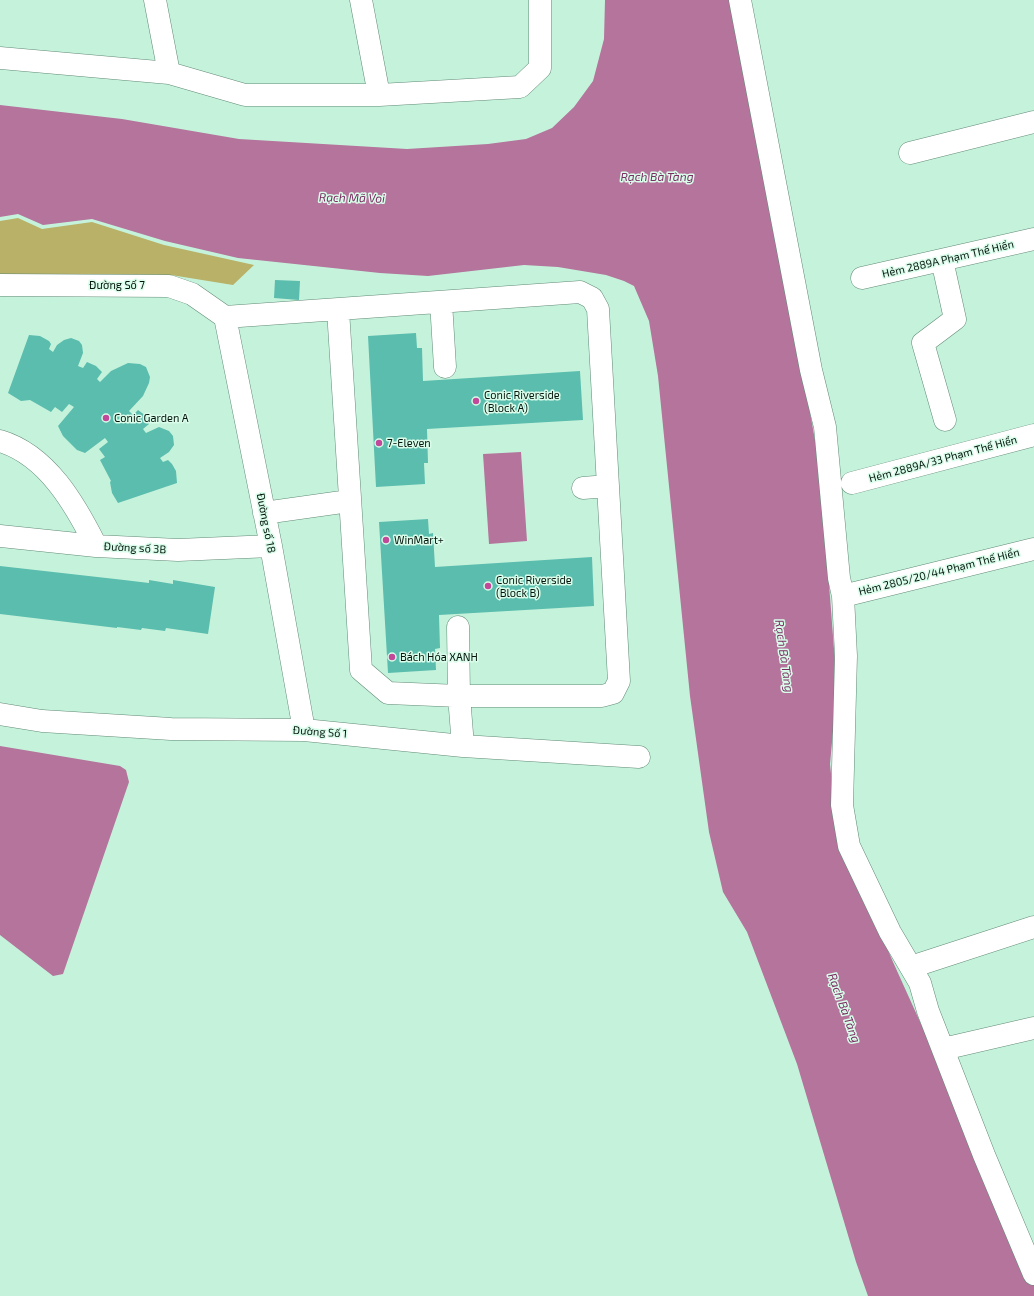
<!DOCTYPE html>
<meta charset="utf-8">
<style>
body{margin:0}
canvas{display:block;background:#c5f2db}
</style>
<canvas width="1034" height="1296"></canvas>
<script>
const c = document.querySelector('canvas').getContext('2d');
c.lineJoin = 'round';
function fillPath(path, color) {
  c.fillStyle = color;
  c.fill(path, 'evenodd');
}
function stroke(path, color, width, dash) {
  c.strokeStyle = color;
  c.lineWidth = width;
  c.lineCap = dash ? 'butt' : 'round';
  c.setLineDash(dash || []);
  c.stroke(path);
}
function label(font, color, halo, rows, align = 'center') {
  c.font = font + ' "Exo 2",sans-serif';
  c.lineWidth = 3;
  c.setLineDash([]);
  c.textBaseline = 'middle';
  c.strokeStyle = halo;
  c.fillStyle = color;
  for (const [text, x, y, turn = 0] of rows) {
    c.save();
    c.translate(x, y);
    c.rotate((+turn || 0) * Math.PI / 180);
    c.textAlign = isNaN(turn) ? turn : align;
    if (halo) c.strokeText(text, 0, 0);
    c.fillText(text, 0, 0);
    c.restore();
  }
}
const forest = new Path2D(`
 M18 218 42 229 92 222 164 245 254 265 233 285 171 275 0 274V221Z`);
const water = new Path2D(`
 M605 0H729L765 162 829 518V584L837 688 830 764 837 831 893 962 1034 1274V1296H868L856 1262 797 1064 747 932 723 892 709 832 690 696 658 376 649 321 634 286 624 281 606 275 558 267 524 265 428 276 380 273 238 258 165 241 92 219 43 225 18 214 0 217V105L122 119 239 139 407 149 488 144 526 139 552 128 574 107 593 81 604 39Z
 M521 452 527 541 489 544 483 454Z
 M0 746 120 766 126 770 129 782 63 974 53 976 0 935Z`);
const building = new Path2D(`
 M275 280 300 281 299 300 274 298Z
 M416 333 417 348H422L423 381 580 371 583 420 427 429 428 463H424L425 484 376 487 368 336Z
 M29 335 40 336 49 341 51 344 49 349 53 352 57 345 64 340 71 338 79 341 82 345 83 353 78 366 83 368 87 362 96 366 102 372 97 379 100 382 111 371 128 363 140 364 146 367 150 377 149 383 143 396 129 411 133 415 138 410 146 416 149 424 143 429 146 433 159 427 169 431 173 436 174 445 169 452 160 458 163 462 168 460 172 464 176 471 177 483 118 503 112 493 110 482 111 481 100 460 105 457 99 449 108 442 105 438 85 453 77 450 63 436 58 426 74 407 69 404 62 412 55 407 51 412 30 400 21 401 8 393Z
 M428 519 429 534 433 533 435 567 592 557 594 606 439 615 440 648 435 649 436 670 388 673 379 522Z
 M0 566 124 580 149 583V580L173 584V580L215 587 208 634 166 628 165 631 142 628 141 630 117 627V628L0 614Z`);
const minor = new Path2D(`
 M155 0 169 73
 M361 0 379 95
 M740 0 811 370 825 427 839 578 843 596 846 656 842 805 849 846 890 932 920 983 928 1011 984 1155 1034 1274
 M0 58 169 73 245 95H379L520 87 540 68V0
 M910 153 1034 122
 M942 260 955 319 923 343 945 420
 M862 278 1034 239
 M0 285 169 286 192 294 225 317
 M441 302 445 367
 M225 317 580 292 592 298 598 309 619 681 613 693 602 696H459L388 693 361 670 338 310
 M225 317 271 546 304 730
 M0 441C47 455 75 504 96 546
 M852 483 1034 435
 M583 488 608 486
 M264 513 349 501
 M0 536 96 546 178 550 271 546
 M843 596 1034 549
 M458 627 459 696 463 746
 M0 714 42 721 171 729 304 730 463 746 639 757
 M911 967 1034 927
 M943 1049 1034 1028`);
const markers = [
 [476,401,4,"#c2489a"],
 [106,418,4,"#c2489a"],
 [379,443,4,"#c2489a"],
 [386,540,4,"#c2489a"],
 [488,586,4,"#c2489a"],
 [392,657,4,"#c2489a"]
];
const streetNames = [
 ["Hẻm 2889A Phạm Thế Hiển",948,259,-13],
 ["Đường Số 7",117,285],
 ["Hẻm 2889A/33 Phạm Thế Hiển",943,459,-15],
 ["Đường số 18",266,523,79],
 ["Đường số 3B",135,548,3],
 ["Hẻm 2805/20/44 Phạm Thế Hiển",939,572,-14],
 ["Đường Số 1",320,732,4]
];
const poiNames = [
 ["Conic Riverside",484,395],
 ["(Block A)",484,408],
 ["Conic Garden A",114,418],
 ["7-Eleven",387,443],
 ["WinMart+",394,540],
 ["Conic Riverside",496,580],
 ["(Block B)",496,593],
 ["Bách Hóa XANH",400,657]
];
const waterNames = [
 ["Rạch Bà Tàng",657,177],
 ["Rạch Mã Voi",352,198,1],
 ["Rạch Bà Tàng",784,656,82],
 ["Rạch Bà Tàng",844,1008,70]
];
fillPath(forest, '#b9b167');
fillPath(water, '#b4749c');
fillPath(building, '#5bbdae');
stroke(minor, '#628b77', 23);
stroke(minor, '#fff', 22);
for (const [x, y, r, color] of markers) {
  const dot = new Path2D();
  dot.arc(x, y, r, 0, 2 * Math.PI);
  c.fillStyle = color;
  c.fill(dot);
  stroke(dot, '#d9fdea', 1.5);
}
label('11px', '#05150d', '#d9fdea', streetNames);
label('11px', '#05150d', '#d9fdea', poiNames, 'left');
label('italic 12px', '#7b2d61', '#d9fdea', waterNames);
</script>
